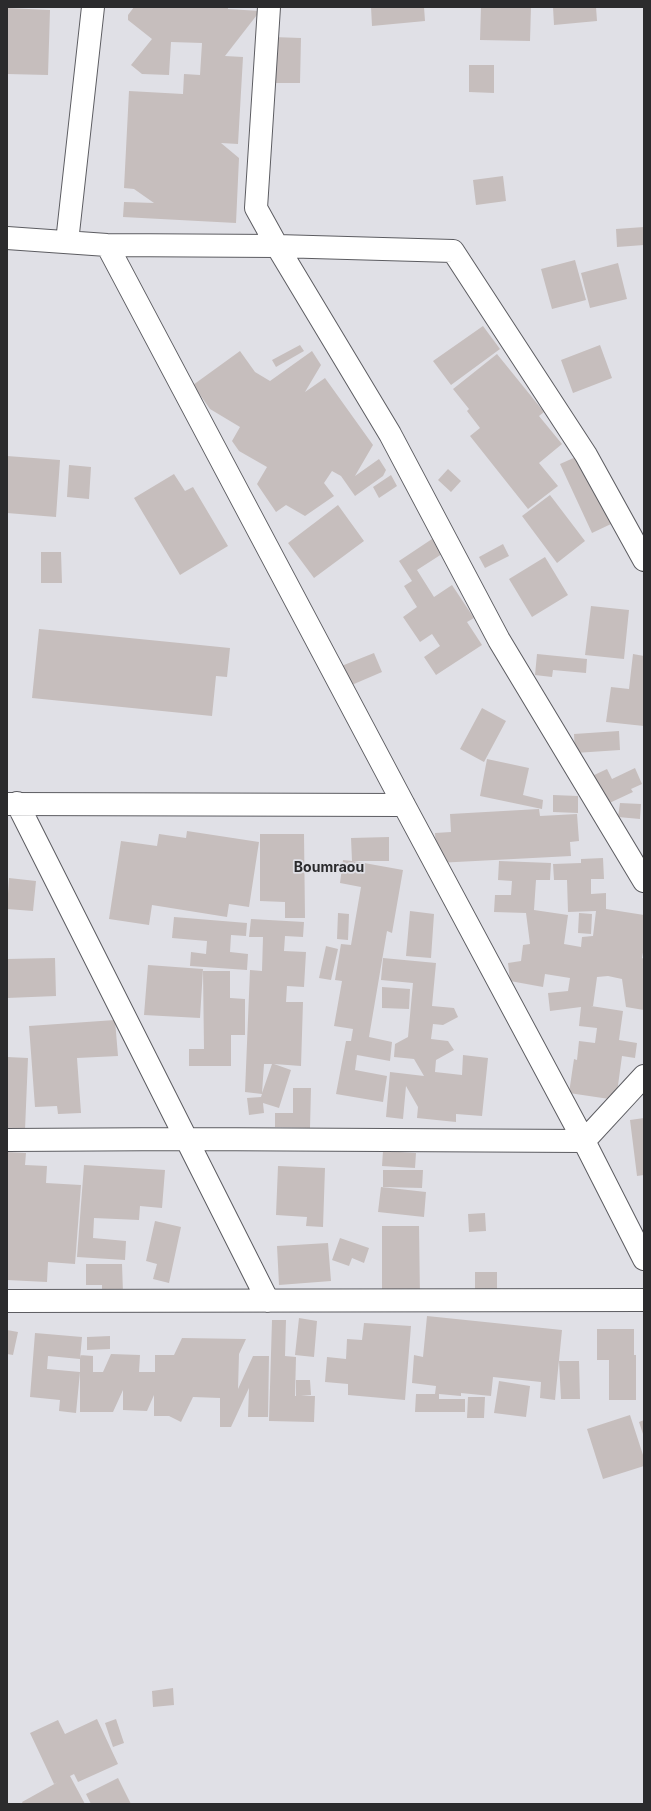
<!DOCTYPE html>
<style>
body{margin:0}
#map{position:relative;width:651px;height:1811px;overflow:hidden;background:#e0e0e6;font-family:Inter,sans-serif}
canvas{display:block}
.frame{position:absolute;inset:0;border:8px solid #2b2b2d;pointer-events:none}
</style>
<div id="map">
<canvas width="651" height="1811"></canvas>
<div class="frame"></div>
</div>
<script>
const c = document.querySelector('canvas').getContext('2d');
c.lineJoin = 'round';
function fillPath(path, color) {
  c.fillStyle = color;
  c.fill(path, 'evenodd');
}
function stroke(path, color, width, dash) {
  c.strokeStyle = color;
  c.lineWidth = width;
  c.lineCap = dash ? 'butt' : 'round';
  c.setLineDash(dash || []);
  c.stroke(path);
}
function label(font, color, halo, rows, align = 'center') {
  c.font = font + ' Inter,sans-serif';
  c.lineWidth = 3.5;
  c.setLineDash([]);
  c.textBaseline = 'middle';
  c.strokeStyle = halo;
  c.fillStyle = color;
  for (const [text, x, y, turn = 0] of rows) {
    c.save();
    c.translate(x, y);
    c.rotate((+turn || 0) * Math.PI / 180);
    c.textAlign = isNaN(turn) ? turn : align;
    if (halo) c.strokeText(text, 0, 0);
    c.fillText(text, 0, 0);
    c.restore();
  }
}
const building = new Path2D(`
 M134 7H228V9L260 11 225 56 243 57 238 144 221 143 239 158 236 223 123 217 124 202 154 203 134 189 124 188 129 91 183 94 184 74 200 75 202 43 171 42 169 75 142 74 131 65 152 39 128 20V15Z
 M371 7H424L425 21 372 26Z
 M481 7H531L530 41 480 40Z
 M553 7H596L597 21 554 25Z
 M7 8 50 10 48 75 7 74Z
 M273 37 301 38 300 83H272Z
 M469 65H494V93L469 92Z
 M503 176 506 201 476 205 473 180Z
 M644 227V245L617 247 616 229Z
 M575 260 586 300 552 309 541 269Z
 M618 263 627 299 590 308 581 273Z
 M483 326 500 349 451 385 433 361Z
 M300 345 304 351 276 367 272 360Z
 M600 345 612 378 573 393 561 360Z
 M240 351 255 372 270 381 312 351 321 365 305 392 325 378 373 445 355 476 379 459 386 470 383 476 355 496 341 476 332 471 324 483 334 496 305 516 286 505 276 512 257 484 267 467 239 451 232 441 240 427 210 409 193 385Z
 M497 354 544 412 539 416 562 444 539 463 558 486 528 509 470 436 480 428 467 411 469 409 453 389Z
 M7 456 60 460 56 517 7 513Z
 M578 456 593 485 611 524 592 533 560 464Z
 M69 465 91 467 89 499 67 497Z
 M448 469 461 481 451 492 438 480Z
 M174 474 185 491 193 487 228 546 180 575 134 498Z
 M391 475 397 486 379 498 373 487Z
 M550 495 585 541 557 563 522 516Z
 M338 505 364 541 314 578 288 543Z
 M435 537 445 552 417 570 434 597 452 585 474 618 467 622 482 645 436 675 424 657 440 646 432 634 420 642 403 617 417 607 404 586 412 581 399 561Z
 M503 544 509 556 485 568 479 557Z
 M41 552H61L62 583H41Z
 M545 557 568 595 532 617 509 579Z
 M591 606 629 610 624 659 585 655Z
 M39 629 230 648 227 677 216 676 212 716 32 698Z
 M374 653 382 672 347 687 339 667Z
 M537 654 587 659 586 673 553 670 552 677 535 675Z
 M633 654 644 656V726L606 722 611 687 629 689Z
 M482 708 506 721 484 762 460 749Z
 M619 731 620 750 575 753 574 734Z
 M487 759 529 768 523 795 543 800 542 809 480 796Z
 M635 768 642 784 631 789 633 792 603 806 590 777 607 769 612 779Z
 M553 795 578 796V813L553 812Z
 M620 803 641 804 640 819 618 817Z
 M539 809 540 816 577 814 579 841 570 842 571 856 437 863 435 833 451 832 450 814Z
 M187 831 259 842 249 907 229 904 227 917 152 905 149 925 109 919 121 841 157 846 159 834 186 838Z
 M260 834H304L305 918H285V902L260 901Z
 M389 837V861H353L403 870 392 933 387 931 369 1037 392 1042 390 1061 357 1055 355 1070 387 1076 383 1102 336 1094 346 1041H351L353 1029 334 1026 342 981 335 980 341 944 351 945 361 887 340 883 343 860 352 861 351 838Z
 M603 858 604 879H591V894L606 893V909L644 915V947L642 958 644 959V1010L626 1007 622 979 608 976 597 977 593 1006H591L623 1011 619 1040 637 1043 635 1058 622 1056 616 1100 569 1093 574 1059 577 1060 579 1041 595 1043 597 1028 579 1026 581 1007 550 1011 548 993 568 991 570 978 545 974 543 987 510 981 508 963 521 961 523 945 530 944 526 913 494 912 495 895H511L512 881 498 880 499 861 551 863 550 880H536L534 910 568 915 564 944 581 947 582 937 593 936 596 911 568 912 567 880H554L553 864 581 863V859Z
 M9 878 36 881 33 911 7 909Z
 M410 911 434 914 431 958 406 956Z
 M338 913 349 914 348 940 337 939Z
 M579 913 592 914 591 934 578 933Z
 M174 917 247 923 246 936 231 935 230 952 248 954 247 970 190 966 191 952 206 954 207 941 172 938Z
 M251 919 304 922 303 937 285 936 284 951 306 952 304 987 287 986 286 1002H303L301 1066 274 1064 291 1070 279 1108 263 1103 264 1113 249 1115 247 1098 261 1097 262 1094 245 1092 250 970 262 971 263 937H249ZM264 1064H272L262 1093Z
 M326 946 338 949 331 980 319 978Z
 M55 958 56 996 7 998V959Z
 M383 958 436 963 432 1006 454 1008 458 1017 443 1025 433 1024 431 1039 448 1041 454 1050 436 1060 435 1072 462 1075 463 1055 488 1058 482 1116 456 1114V1122L417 1118 418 1107 406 1086 403 1119 386 1117 390 1072 424 1076 414 1059 394 1057 395 1044 408 1037 413 983 381 980Z
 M148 965 203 969 200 1018 144 1015Z
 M203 971H230V998L245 999V1035H231V1066H189V1049H204Z
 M382 987 410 989 409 1009 382 1008Z
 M115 1020 118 1056 77 1058 81 1113 58 1114 57 1106 35 1107 29 1026Z
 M7 1057 28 1058 25 1130 7 1129Z
 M293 1088H311L310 1128 275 1127V1113H293Z
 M644 1118V1175L637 1176 630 1120Z
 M383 1151 416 1153 415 1168 382 1166Z
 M7 1152 26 1153 25 1165 47 1166 46 1183 81 1185 75 1264 48 1262 47 1282 7 1280Z
 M84 1165 165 1170 162 1208 140 1206 139 1220 94 1218 93 1238 126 1241 125 1260 77 1257Z
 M278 1166 325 1168 323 1227 306 1226 307 1217 276 1215Z
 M383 1170H423L422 1188 383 1187Z
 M381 1187 426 1192 424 1217 378 1212Z
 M485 1213 486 1231 469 1232 468 1214Z
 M155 1221 181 1227 169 1283 153 1279 157 1264 146 1261Z
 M382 1226H419L420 1298H382Z
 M340 1238 369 1248 364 1263 352 1258 349 1266 332 1260Z
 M328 1243 331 1281 279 1285 277 1246Z
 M86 1264H122L123 1293H102V1285H86Z
 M475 1272H497V1291H475Z
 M427 1316 562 1330 555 1400 540 1398 541 1382 493 1377 491 1396 461 1393V1396L439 1394V1399H465V1412H415L416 1394H435L436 1386 412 1383 414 1355 423 1357Z
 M299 1318 317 1321 314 1357 295 1355Z
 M272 1320H286L285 1356 296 1357 295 1396H296V1380H310L311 1395 301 1396H315L314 1422 269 1421Z
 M364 1323 411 1326 405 1400 348 1395V1384L325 1382 327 1357 346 1359 347 1339 362 1340Z
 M597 1329H634V1355H636V1400H609V1360H597Z
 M7 1330 18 1332 13 1355 7 1354Z
 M35 1333 82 1337 80 1359 48 1356 47 1369 80 1372 76 1413 59 1411 60 1400 30 1397Z
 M110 1336V1349L87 1350V1337Z
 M182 1338 246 1339 239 1354 238 1389 253 1356H269L268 1417H248L249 1388 231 1427H220V1398L193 1397 181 1422 169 1416H154V1395L147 1411 123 1410V1390L113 1412H80V1355L93 1356V1372H103L111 1354 140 1355 139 1372H155V1355H174Z
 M559 1361H579L580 1399H561Z
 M499 1381 530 1386 526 1417 494 1413Z
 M468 1397H485L484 1418H467Z
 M630 1415 644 1458V1466L603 1479 587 1429Z
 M644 1420V1437L639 1422Z
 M173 1688 174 1705 153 1707 152 1691Z
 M97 1719 118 1764 78 1782 74 1774 70 1776 85 1804H23L22 1802 58 1782 54 1784 30 1733 58 1720 65 1734Z
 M116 1719 124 1743 113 1747 105 1723Z
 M118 1778 131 1804H91L86 1794Z`);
const minor = new Path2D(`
 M269 7 256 208 277 246 390 434 499 640 644 881
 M7 238 107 245 277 246 453 251 586 455 644 560
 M67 242 93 7
 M107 245 404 805 584 1141 644 1259
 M17 803 268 1301
 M7 804 404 805
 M7 1140 187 1139 584 1141 644 1076
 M7 1301 644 1300`);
const quarterNames = [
 ["Boumraou",329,868]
];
fillPath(building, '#c6bebd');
stroke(minor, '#5c5c61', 24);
stroke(minor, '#fff', 22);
label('bold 14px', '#2b2b2d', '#e0e0e6', quarterNames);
</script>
